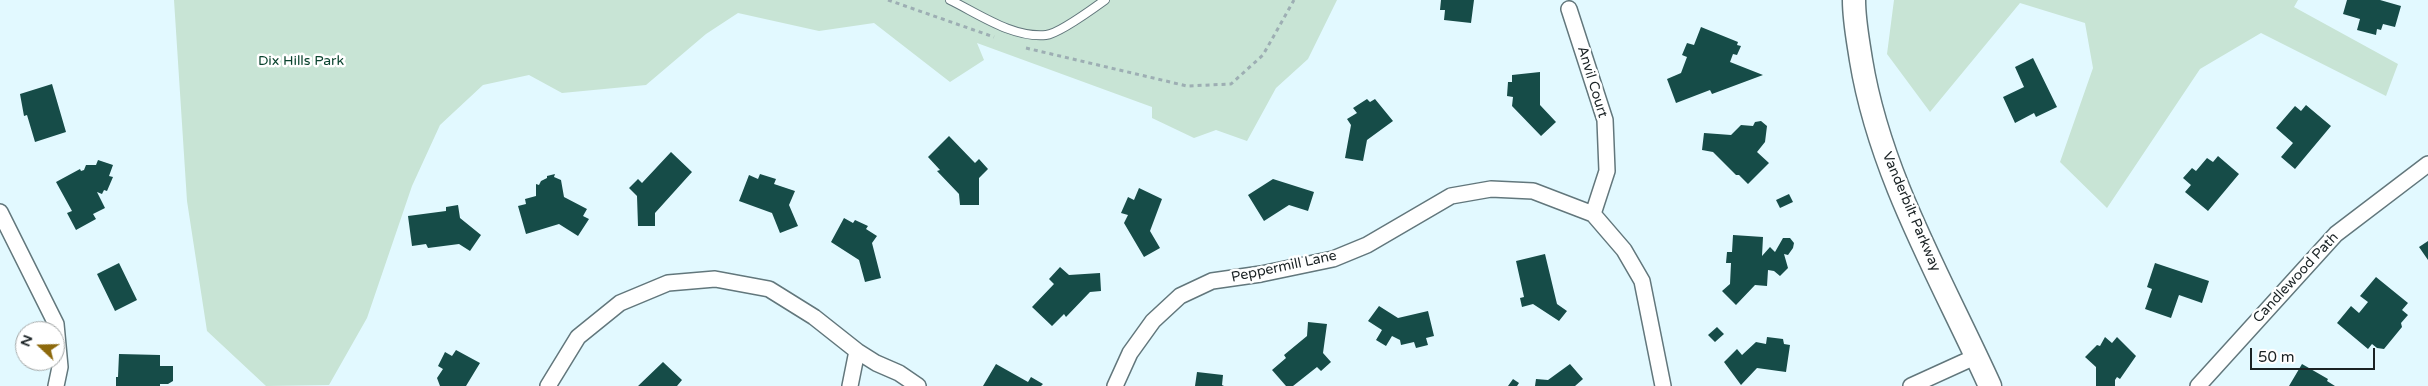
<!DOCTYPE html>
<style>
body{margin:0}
#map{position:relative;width:2428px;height:386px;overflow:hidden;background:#e2f9ff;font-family:"Varela Round",sans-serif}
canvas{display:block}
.north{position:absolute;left:15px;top:321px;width:50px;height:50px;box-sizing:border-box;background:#fff;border:1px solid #a3a7a7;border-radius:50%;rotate:291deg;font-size:14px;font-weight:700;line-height:20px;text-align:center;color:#1a2224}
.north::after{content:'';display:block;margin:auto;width:18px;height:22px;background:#8d690c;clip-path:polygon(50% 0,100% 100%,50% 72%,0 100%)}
.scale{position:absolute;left:2250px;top:348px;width:125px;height:22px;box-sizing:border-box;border:2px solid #1a2224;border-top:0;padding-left:6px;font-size:15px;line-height:18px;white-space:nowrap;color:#1a2224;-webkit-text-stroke:4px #fff;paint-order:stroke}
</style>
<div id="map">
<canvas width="2428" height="386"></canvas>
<div class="north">N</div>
<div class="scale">50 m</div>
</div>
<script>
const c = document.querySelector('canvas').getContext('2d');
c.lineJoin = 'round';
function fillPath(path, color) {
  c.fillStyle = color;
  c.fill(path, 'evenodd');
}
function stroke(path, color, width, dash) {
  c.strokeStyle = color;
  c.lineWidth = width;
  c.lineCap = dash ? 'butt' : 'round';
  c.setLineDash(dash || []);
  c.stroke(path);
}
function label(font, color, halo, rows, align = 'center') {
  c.font = font + ' "Varela Round",sans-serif';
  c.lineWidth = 5;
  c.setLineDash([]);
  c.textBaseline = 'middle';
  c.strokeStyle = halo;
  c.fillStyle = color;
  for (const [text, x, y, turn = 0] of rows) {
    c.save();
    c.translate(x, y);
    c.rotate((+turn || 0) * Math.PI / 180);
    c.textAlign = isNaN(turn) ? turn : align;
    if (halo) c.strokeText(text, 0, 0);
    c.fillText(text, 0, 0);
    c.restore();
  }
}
const green = new Path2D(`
 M174 0H1337L1308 59 1276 88 1247 141 1216 130 1194 138 1152 118V107L977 43 984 60 950 82 874 23 819 31 738 13 706 34 646 85 562 93 529 75 483 85 440 125 412 186 367 318 329 385 266 386 207 331 187 201Z
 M1894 0H2298L2294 7 2398 64 2386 96 2261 33 2200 69 2107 208 2060 162 2093 68 2085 23 2020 3 1930 112 1887 54Z`);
const building = new Path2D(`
 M1441 0H1474L1471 23 1444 20 1445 10H1440Z
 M2347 0H2380L2401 6 2395 27 2383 24 2381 30 2377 29 2376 35 2357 30 2360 19 2343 14Z
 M1701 27 1738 42 1737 45 1741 46 1737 55 1733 54 1730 62 1763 75 1712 94 1710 90 1676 103 1667 79 1681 73 1687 57 1682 55 1687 43 1694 45Z
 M2033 58 2057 107 2036 117 2034 113 2015 123 2003 97 2024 87 2015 67Z
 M1540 72V105L1556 122 1541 136 1512 106 1513 97 1507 96 1508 82H1512V75Z
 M52 84 66 132 35 142 27 115 24 116 20 94Z
 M1367 99 1370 102 1375 99 1393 121 1367 140 1363 161 1345 158 1351 125 1347 119 1357 113 1353 108Z
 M2306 105 2331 126 2295 169 2281 157 2293 143 2276 128 2295 106 2301 111Z
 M1761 121 1767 126 1765 142 1757 152 1769 163 1748 184 1739 175H1736L1713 152 1702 150 1704 133 1731 135 1741 125 1753 126 1755 122Z
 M949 136 975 163 979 159 988 169 979 178V205H960L959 194 937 171 940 170 928 157Z
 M671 152 692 172 655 213V226H638L637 196 629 188 638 179 642 183Z
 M2218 156 2239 174 2208 211 2185 192 2191 185 2183 178 2192 168 2196 171 2207 158 2213 162Z
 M98 160 113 165 109 176 113 177 107 191 104 190 102 194 97 192 105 208 93 214 96 219 76 230 67 213 72 211 56 182 80 169 81 171 84 170 86 165H96Z
 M555 174 554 177 561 180 564 197 587 209 583 216 589 219 578 236 559 224 526 234 518 206 526 204 525 199 536 196V184L539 185 541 181 547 178V176Z
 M760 174 776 179 774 184 795 191 789 205 798 226 780 233 772 213 739 201 749 175 758 179Z
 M1273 179 1314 192 1308 211 1289 205 1264 221 1248 195Z
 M1139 188 1162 199 1150 231 1160 248 1144 257 1124 223 1128 215 1121 213 1128 197 1134 200Z
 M1789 194 1793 202 1780 208 1776 200Z
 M458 205 460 218 481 235 470 251 459 244 428 248 426 244 412 246 408 216 446 211V207Z
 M844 218 853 223 855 220 868 226 866 229 877 236 872 243 881 278 865 282 859 260 831 242Z
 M1733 235 1763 237 1762 256 1770 247 1775 252 1783 238H1790L1794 243 1793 248 1788 255 1784 254 1788 268 1780 276 1774 271 1768 270 1767 286 1755 285 1736 305 1722 291 1730 284 1731 263H1726L1727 252H1732Z
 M2428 241V260L2419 247Z
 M1545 254 1557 304 1567 311 1559 321 1533 304 1522 307 1520 298 1524 297 1516 261Z
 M119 263 137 300 115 311 97 274Z
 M2155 263 2209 281 2202 303 2179 295 2171 318 2145 309 2152 289 2147 287Z
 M1060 267 1069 275 1100 273 1101 291 1090 292 1066 317 1064 314 1052 326 1032 307 1054 284 1049 279Z
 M2376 277 2408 303 2402 310 2408 315 2401 323 2402 327 2384 349 2377 348 2372 344 2368 349 2337 323 2351 306 2359 313 2368 302 2360 296Z
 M1379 306 1398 318 1428 311 1434 336 1426 338 1428 345 1416 348 1414 342 1401 345 1400 340 1392 336 1386 346 1376 340 1382 330 1368 321Z
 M1308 322 1327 324 1323 353 1331 362 1321 371 1317 367 1293 386H1286L1272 370 1286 358 1284 355 1307 336Z
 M1717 327 1724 334 1715 342 1708 335Z
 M1767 337 1783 339 1784 344 1790 345 1786 372 1757 368 1741 385 1724 362 1737 349 1742 355 1756 342 1766 344Z
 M2105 337 2112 343 2117 337 2136 356 2120 379 2117 377 2115 380V386H2096V367L2085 357 2097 345 2100 346Z
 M456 350 480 363 466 386H440L437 378 443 369 438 366 445 352 452 356Z
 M119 354 160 355V366H173V381L168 384H160V386H116V377H118Z
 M663 362 682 380 677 386H638Z
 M996 364 1028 382 1031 377 1043 384 1041 386H983Z
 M1570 364 1583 379 1575 386H1535L1536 379 1548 380Z
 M2302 364 2328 379 2327 381 2335 386H2289Z
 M1197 372 1223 375 1222 385 1224 386H1195Z
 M1513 379 1519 383 1517 386H1508Z`);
const path = new Path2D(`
 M888 0 994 37
 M1026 48 1187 86 1231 84 1263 55 1294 0`);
const lane = new Path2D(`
 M950 0C979 14 1012 38 1046 35 1058 34 1094 8 1105 0`);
const street = new Path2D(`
 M1569 9 1605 120 1607 171 1593 214
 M0 212 56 324 60 367 56 386
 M548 386 578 337 620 303 668 283 715 279 769 289 814 317 857 351
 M850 386 857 351 876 363 899 373 918 386
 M1115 386 1130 353 1153 321 1180 296 1212 281 1261 274 1333 259 1367 245 1451 196 1491 189 1533 191 1593 214 1624 250 1642 281 1663 386
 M1911 386 1977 356
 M2198 386 2336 234 2428 164`);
const secondary = new Path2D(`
 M1854 0C1854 21 1858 40 1861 60 1880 176 1942 280 1990 386`);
const parkNames = [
 ["Dix Hills Park",301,61]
];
const streetNames = [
 ["Anvil Court",1592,82,73],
 ["Vanderbilt Parkway",1911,212,67],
 ["Peppermill Lane",1284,267,-12],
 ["Candlewood Path",2296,278,-47]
];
fillPath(green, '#c8e4d5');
fillPath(building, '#164c48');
stroke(lane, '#62777c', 10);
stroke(street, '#62777c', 18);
stroke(secondary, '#62777c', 25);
stroke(path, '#9daeb3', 3, [4, 4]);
stroke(lane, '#fff', 8);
stroke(street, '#fff', 15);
stroke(secondary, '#fff', 22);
label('14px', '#0b442f', '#fff', parkNames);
label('14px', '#1a2224', '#fff', streetNames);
</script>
